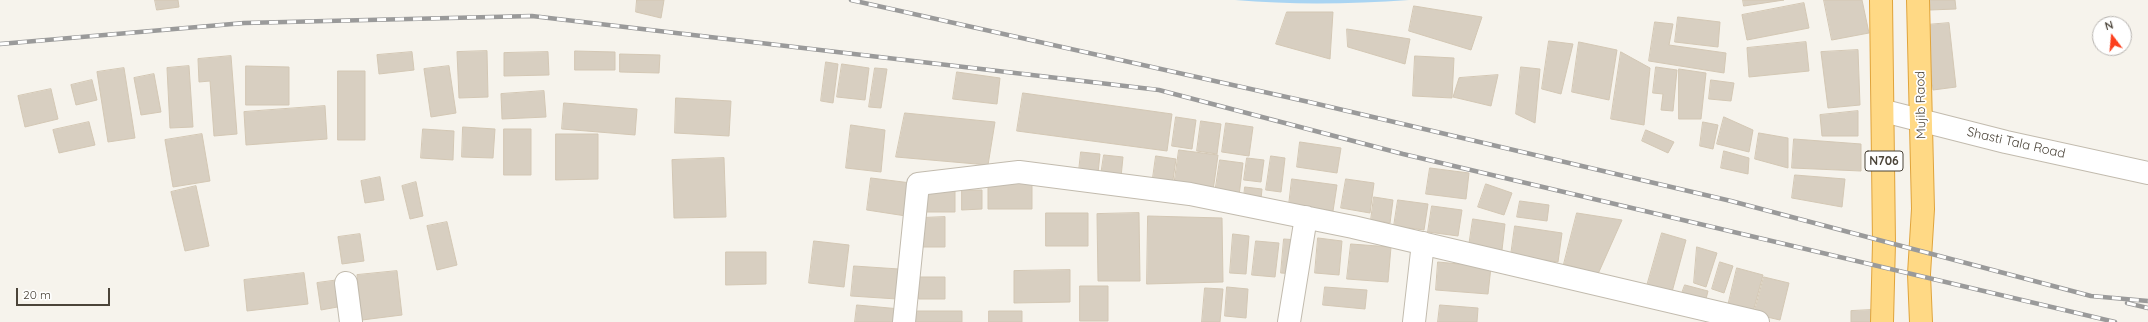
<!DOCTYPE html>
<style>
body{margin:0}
#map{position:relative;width:2148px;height:322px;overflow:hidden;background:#f6f3ec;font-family:Quicksand,sans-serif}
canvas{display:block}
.north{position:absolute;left:2092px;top:16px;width:40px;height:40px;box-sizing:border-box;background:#fff;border:1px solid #b7b4b0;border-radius:50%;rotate:344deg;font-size:11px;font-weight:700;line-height:16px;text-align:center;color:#4b4439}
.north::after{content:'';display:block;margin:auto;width:14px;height:18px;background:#fc3f1d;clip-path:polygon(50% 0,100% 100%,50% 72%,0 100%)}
.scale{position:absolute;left:16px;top:288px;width:94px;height:18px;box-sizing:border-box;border:2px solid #4b4439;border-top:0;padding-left:5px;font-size:12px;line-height:14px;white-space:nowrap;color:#4b4439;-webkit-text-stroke:3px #fff;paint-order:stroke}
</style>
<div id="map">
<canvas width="2148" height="322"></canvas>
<div class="north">N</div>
<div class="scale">20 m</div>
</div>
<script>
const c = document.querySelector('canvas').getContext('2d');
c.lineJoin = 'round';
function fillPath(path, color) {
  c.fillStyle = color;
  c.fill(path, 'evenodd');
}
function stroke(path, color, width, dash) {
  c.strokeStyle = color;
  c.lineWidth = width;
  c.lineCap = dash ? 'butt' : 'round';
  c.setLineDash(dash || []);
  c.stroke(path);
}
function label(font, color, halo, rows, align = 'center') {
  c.font = font + ' Quicksand,sans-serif';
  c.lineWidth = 3.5;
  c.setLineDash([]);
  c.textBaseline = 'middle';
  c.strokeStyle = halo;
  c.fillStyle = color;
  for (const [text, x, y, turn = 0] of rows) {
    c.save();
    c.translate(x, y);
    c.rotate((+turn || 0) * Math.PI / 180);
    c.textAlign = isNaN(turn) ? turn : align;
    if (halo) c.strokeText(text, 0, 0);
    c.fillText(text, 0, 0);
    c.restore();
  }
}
const water = new Path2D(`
 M1235 0H1409C1351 4 1293 5 1235 0Z`);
const building = new Path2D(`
 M155 0H178L179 7 157 10Z
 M637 0H664L661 18 636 12Z
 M1743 0H1784L1744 6Z
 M1824 0H1862L1869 33 1832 40Z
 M1930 0H1955L1956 9 1930 10Z
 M1804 3 1809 28 1747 40 1742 15Z
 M1414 6 1482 17 1471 50 1409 31Z
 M1287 12H1333L1330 59 1276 44Z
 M1678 17 1720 22 1718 47 1675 42Z
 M1655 22 1673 24 1669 45 1726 53 1724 73 1649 61Z
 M1949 23 1956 87 1933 90 1926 25Z
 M1347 29 1410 39 1405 64 1348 47Z
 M1549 41 1573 44 1561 94 1542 89Z
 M1579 42 1617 50 1609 100 1572 92Z
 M1806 42 1809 71 1749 77 1747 48Z
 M1858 50 1860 105 1828 108 1821 52Z
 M487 51 488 97 459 98 457 52Z
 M575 51 615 52V70H575Z
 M412 52 414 70 379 74 377 55Z
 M548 52 549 75 504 76V53Z
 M1621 52 1650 68 1644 125 1611 119Z
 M620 54 660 55 659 73 620 72Z
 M231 56 237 134 214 136 210 81 199 82 198 59Z
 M1415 56 1454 58 1452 98 1413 96Z
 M826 62 838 64 833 103 821 101Z
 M842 64 869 68 865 100 837 97Z
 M189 66 193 127 170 128 167 68Z
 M246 66 289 67V105H246Z
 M449 66 456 113 431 117 424 69Z
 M1521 67 1540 69 1535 123 1516 114Z
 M1656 67 1677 70 1673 111 1661 110 1663 94 1653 93Z
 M124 68 135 138 108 142 97 72Z
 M875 68 887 69 881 108 869 107Z
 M1679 69 1706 73 1701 119H1679Z
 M338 71H365V140H338Z
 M957 72 1000 78 997 104 953 99Z
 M154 74 161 112 141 115 134 78Z
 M1498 75 1491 106 1453 97 1459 78Z
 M92 80 97 100 76 105 71 85Z
 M1711 80 1734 83 1731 101 1709 99Z
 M51 89 58 119 25 127 18 96Z
 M544 91 546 117 502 119 501 94Z
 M1023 93 1172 114 1167 151 1017 131Z
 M676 98 731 101 729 136 675 133Z
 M564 103 637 109 635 135 562 129Z
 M325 106 327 139 246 145 244 112Z
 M1858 111V136H1822L1820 115Z
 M905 113 995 122 988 165 896 157Z
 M1176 117 1196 120 1192 149 1172 146Z
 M1724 117 1753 130 1749 152 1717 144Z
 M1201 121 1221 124 1217 154 1197 151Z
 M89 122 95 145 59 153 53 130Z
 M1703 122 1718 125 1713 149 1700 146Z
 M1226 123 1253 127 1249 156 1222 152Z
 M851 125 885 130 881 172 846 168Z
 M463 127 495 129 493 158 462 157Z
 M423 129 454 131 453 160 421 158Z
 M504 129H531V175H504Z
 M1646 130 1674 142 1668 153 1642 141Z
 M1759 133 1788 138V168L1755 159Z
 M202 134 210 181 173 187 165 140Z
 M556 134H598V179L556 180Z
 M1794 139 1861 144V171L1792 168Z
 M1300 142 1341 148 1337 173 1297 167Z
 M1179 150 1218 155 1213 191 1174 186Z
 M1724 151 1749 158 1748 174 1721 168Z
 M1081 152 1100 154 1098 173 1079 171Z
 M1104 155 1123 157 1121 177 1101 175Z
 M1156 156 1176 159 1172 187 1152 185Z
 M1271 156 1285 158 1281 192 1266 190Z
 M724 158 726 217 674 218 672 160Z
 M1247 158 1264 160 1261 182 1244 180Z
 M1220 160 1243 163 1239 196 1215 193Z
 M1430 168 1469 173 1466 199 1426 194Z
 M1795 175 1845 179 1842 207 1792 198Z
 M380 177 384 200 365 203 361 181Z
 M871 178 911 183 906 216 867 210Z
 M1292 179 1337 185 1333 211 1289 205Z
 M1346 179 1374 183 1370 213 1341 208Z
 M416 182 423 216 410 219 402 186Z
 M1032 184V209H988V185Z
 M1486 184 1512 193 1504 215 1478 207Z
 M196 186 209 246 185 251 171 192Z
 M1245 187 1262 189 1261 199 1244 197Z
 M955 190V212H924V191Z
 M962 190H982V209L962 210Z
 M1374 197 1393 200 1390 223 1371 220Z
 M1398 200 1428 204 1424 230 1394 226Z
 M1520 201 1549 205 1547 221 1517 217Z
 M1432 206 1462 210 1458 236 1428 232Z
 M1046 213H1088V246H1046Z
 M1139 213 1140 281H1098L1097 214Z
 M1577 213 1622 220 1598 274 1564 264Z
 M1148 216 1222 218 1223 282 1147 284Z
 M945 217V247H921V218Z
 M1473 219 1505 224 1502 250 1469 246Z
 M447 222 457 265 437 270 427 226Z
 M1515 226 1562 233 1558 262 1511 255Z
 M1662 233 1686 240 1672 292 1647 286Z
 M360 234 364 261 342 264 338 237Z
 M1233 234 1249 236 1246 274 1230 273Z
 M1318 238 1342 241 1339 275 1315 273Z
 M1284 239 1298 240 1295 274 1281 273Z
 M814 241 849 245 844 287 809 283Z
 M1256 241 1279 243 1275 277 1252 275Z
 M1351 244 1391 247 1388 282 1347 279Z
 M1697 247 1717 253 1706 287 1694 283Z
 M726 252H766V284L726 285Z
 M1438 262 1491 267 1488 294 1436 290Z
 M1720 262 1733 266 1724 293 1712 289Z
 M854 266 899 269 897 299 851 296Z
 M1737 268 1763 275 1753 312 1728 306Z
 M1070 270V302L1014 303V271Z
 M397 271 402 315 362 320 357 275Z
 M304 273 308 304 247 311 244 280Z
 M918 277H945V299H919Z
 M1764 277 1789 283 1780 320 1754 314Z
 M339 280 343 306 321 310 317 283Z
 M1685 285 1708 291 1705 303 1681 296Z
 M1080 286H1108V321H1080Z
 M1227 287 1248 289 1246 318 1225 316Z
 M1325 287 1367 290 1365 309 1323 305Z
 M1205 288 1223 289 1220 322H1202Z
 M857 305 900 309 899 322H855Z
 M1440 305 1478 308 1477 322H1438Z
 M1871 310V322H1851V311Z
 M915 311H962V322H915Z
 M989 311H1022V322H989Z`);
const minor = new Path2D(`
 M1884 111 2006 142 2148 173
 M346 283 351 322
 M904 322 918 184 1019 172 1190 194 1353 227 1758 322
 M1289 322 1306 217
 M1414 322 1423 243`);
const trunk = new Path2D(`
 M1881 0 1884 243 1882 322
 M1918 0 1923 209 1919 274 1921 322`);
const rail = new Path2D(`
 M851 0 1309 102 1731 201 2091 296 2148 301
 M0 44 244 23 532 16 1159 90 1403 154 2115 322
 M2127 303 2148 308`);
const shields = [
 [1884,161,38]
];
const shieldNames = [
 ["N706",1884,161]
];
const streetNames = [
 ["Mujib Raod",1921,105,-91],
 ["Shasti Tala Road",2016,143,13]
];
fillPath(water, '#a9d4f2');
fillPath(building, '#d8cfc1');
stroke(building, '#d3c7b4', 1);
stroke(minor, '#c2bbae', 24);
stroke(trunk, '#e0a43c', 24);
stroke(minor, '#fff', 22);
stroke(trunk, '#ffd985', 22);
stroke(rail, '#9a9a9a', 4.5);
stroke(rail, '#fff', 3, [9]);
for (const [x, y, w] of shields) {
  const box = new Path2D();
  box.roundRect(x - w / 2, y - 10, w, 20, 3);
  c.fillStyle = '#fff';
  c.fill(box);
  stroke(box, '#4b4439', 1);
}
label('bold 12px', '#4b4439', null, shieldNames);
label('13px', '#4b4439', '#fff', streetNames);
</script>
